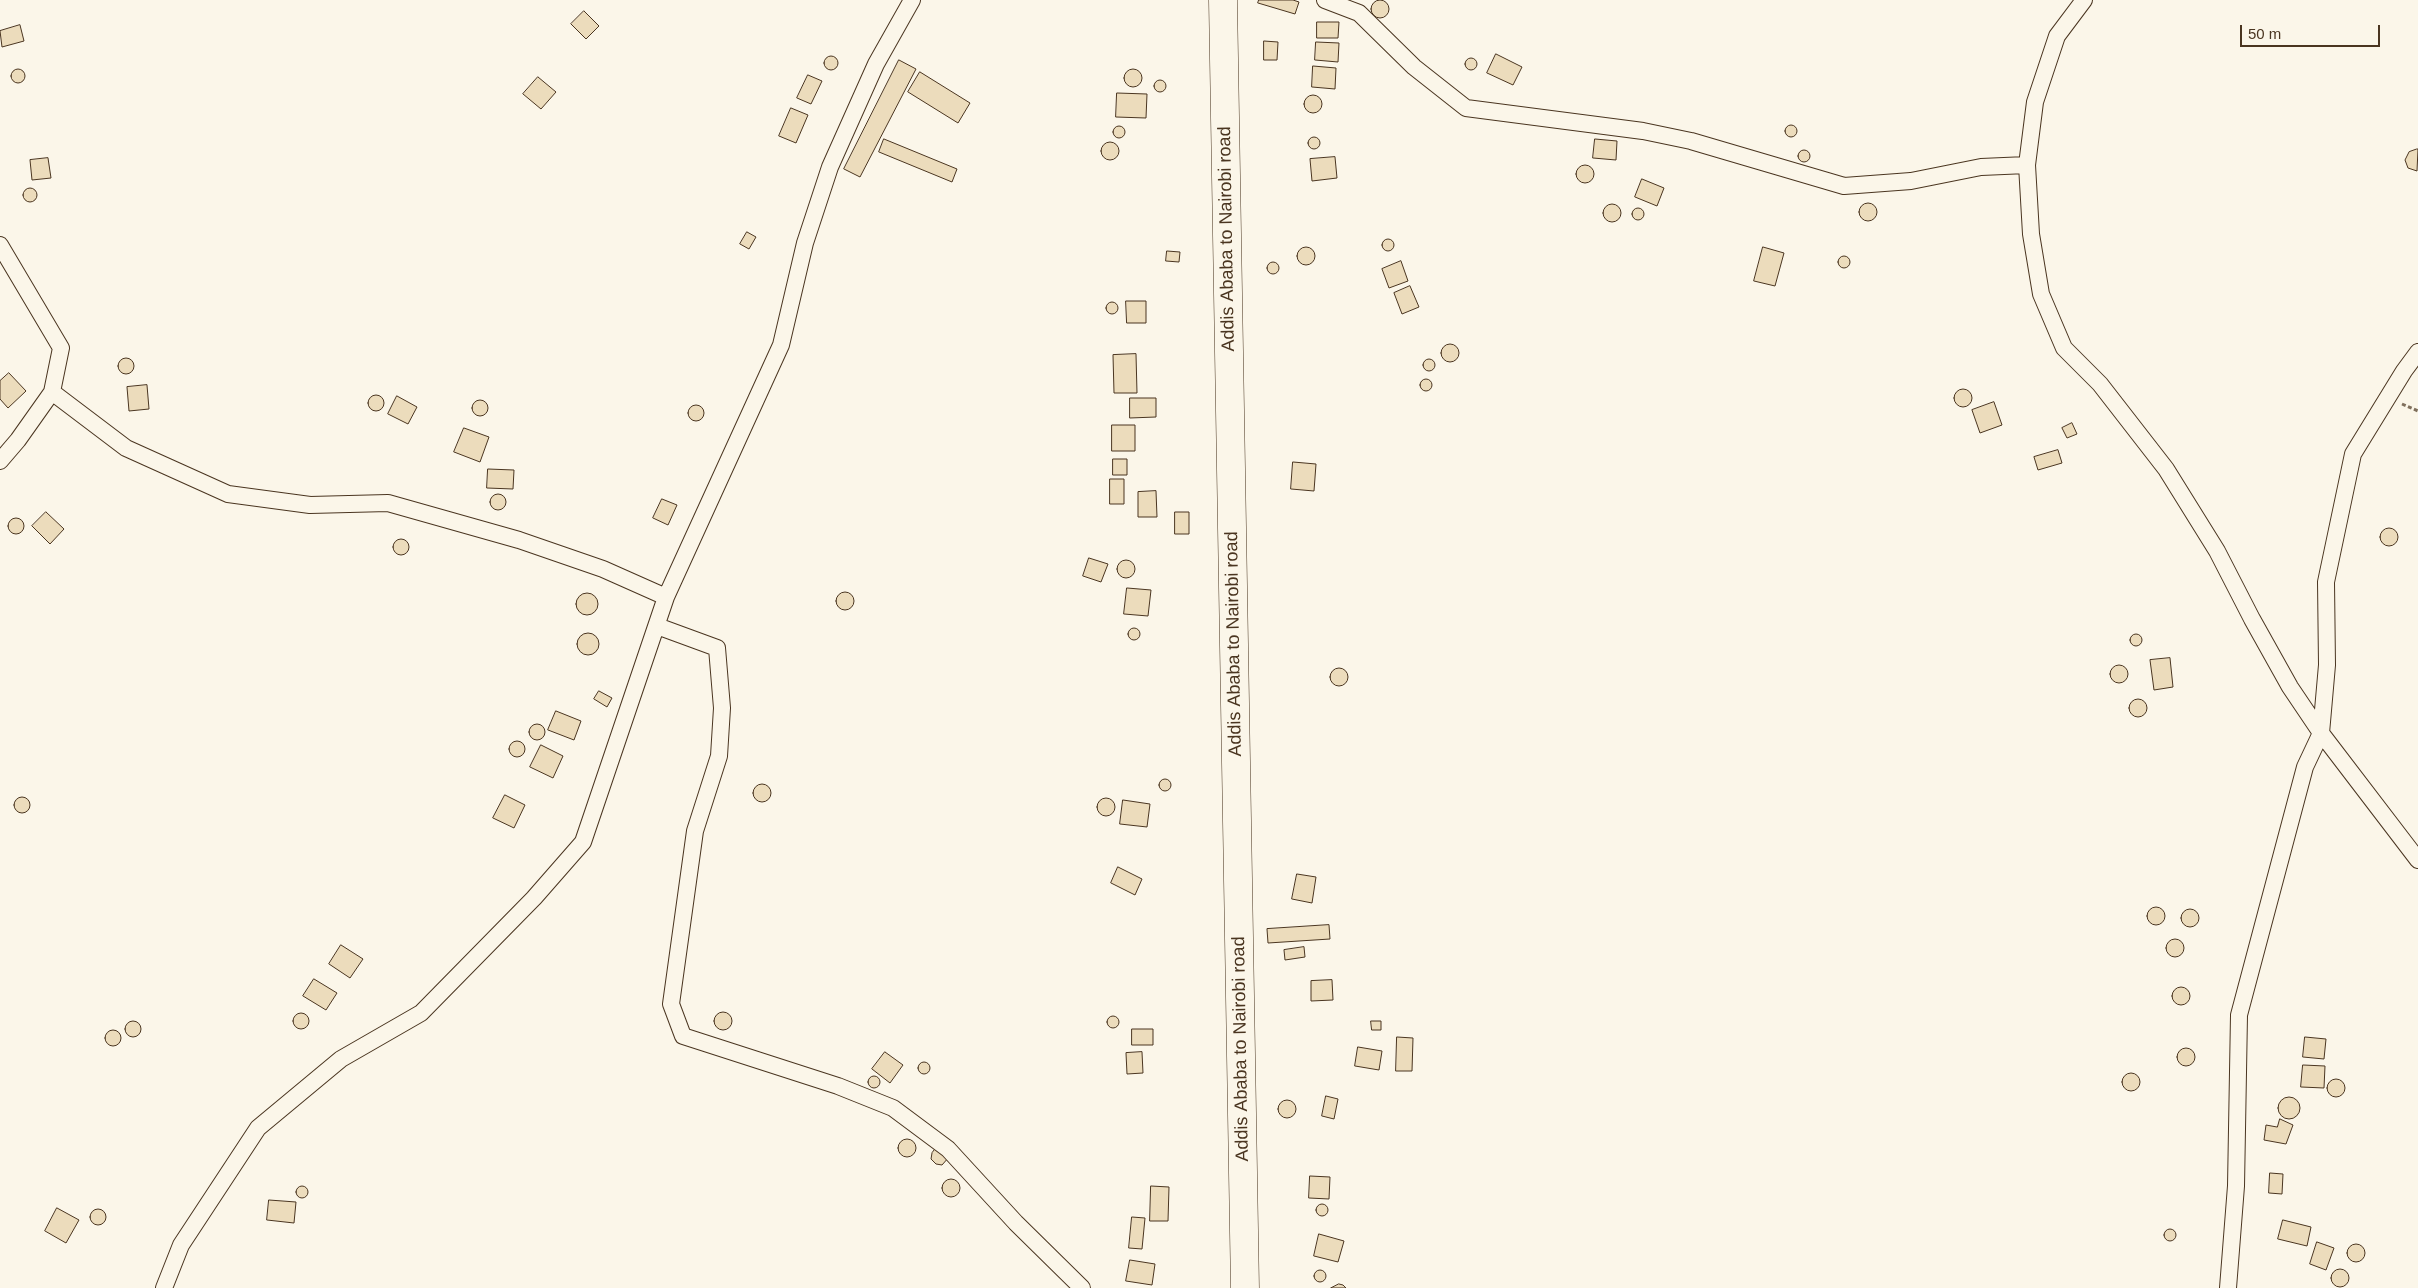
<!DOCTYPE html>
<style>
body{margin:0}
#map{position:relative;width:2418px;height:1288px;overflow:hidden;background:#fbf6e9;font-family:Helvetica,sans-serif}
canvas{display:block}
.scale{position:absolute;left:2240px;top:25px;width:140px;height:22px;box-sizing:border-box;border:2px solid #4a3520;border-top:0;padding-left:6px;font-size:15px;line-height:18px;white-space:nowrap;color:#4a3520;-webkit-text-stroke:4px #fbf6e9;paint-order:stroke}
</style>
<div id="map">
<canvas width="2418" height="1288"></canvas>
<div class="scale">50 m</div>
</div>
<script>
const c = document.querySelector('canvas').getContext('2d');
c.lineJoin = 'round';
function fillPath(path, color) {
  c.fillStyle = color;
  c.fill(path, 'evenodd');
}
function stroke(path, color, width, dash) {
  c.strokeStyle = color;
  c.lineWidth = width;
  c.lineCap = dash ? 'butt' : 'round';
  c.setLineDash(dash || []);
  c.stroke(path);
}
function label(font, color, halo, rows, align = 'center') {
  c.font = font + ' Helvetica,sans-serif';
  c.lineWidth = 4;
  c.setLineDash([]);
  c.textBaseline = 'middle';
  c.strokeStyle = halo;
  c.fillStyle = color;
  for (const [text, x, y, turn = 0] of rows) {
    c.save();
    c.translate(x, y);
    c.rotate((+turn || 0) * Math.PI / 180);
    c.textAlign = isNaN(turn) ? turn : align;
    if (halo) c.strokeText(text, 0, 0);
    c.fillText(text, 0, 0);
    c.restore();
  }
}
const building = new Path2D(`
 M1371 9a9 9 0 1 1 18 0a9 9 0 1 1-18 0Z
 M1259 0H1293L1299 2 1295 14 1258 3Z
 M584 11 599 26 586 39 571 24Z
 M1317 22H1339L1338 38H1317Z
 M20 25 24 41 2 47 0 31Z
 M1264 41 1278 42 1277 60H1264Z
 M1316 42 1339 43 1338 62 1315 60Z
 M1496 54 1522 67 1513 85 1487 73Z
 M824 63a7 7 0 1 1 14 0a7 7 0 1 1-14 0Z
 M1465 64a6 6 0 1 1 12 0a6 6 0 1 1-12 0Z
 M899 60 916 69 860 177 844 169Z
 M1313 66 1336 68 1335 89 1312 87Z
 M1124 78a9 9 0 1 1 18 0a9 9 0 1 1-18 0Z
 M11 76a7 7 0 1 1 14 0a7 7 0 1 1-14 0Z
 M920 72 970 103 958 123 908 92Z
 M808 75 822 81 811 104 797 98Z
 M538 77 556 92 541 109 523 94Z
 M1154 86a6 6 0 1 1 12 0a6 6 0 1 1-12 0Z
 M1117 93 1147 94 1146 118 1116 117Z
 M1304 104a9 9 0 1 1 18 0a9 9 0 1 1-18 0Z
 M791 108 808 115 796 143 779 136Z
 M1785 131a6 6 0 1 1 12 0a6 6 0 1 1-12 0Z
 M1113 132a6 6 0 1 1 12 0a6 6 0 1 1-12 0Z
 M1308 143a6 6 0 1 1 12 0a6 6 0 1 1-12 0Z
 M884 139 957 169 952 182 879 152Z
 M1595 139 1617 141 1616 160 1593 158Z
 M1101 151a9 9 0 1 1 18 0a9 9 0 1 1-18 0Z
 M2417 149H2418L2417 171 2408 168 2405 160 2409 152Z
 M1798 156a6 6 0 1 1 12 0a6 6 0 1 1-12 0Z
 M1335 157 1337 178 1312 181 1310 159Z
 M48 158 51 178 32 180 30 160Z
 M1576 174a9 9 0 1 1 18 0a9 9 0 1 1-18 0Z
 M1642 179 1664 188 1657 206 1635 197Z
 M23 195a7 7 0 1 1 14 0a7 7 0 1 1-14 0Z
 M1859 212a9 9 0 1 1 18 0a9 9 0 1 1-18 0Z
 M1603 213a9 9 0 1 1 18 0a9 9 0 1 1-18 0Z
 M1632 214a6 6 0 1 1 12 0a6 6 0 1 1-12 0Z
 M747 232 756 237 749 249 740 244Z
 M1382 245a6 6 0 1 1 12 0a6 6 0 1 1-12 0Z
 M1297 256a9 9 0 1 1 18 0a9 9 0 1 1-18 0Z
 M1763 247 1784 253 1775 286 1754 281Z
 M1167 251 1180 252 1179 262 1166 261Z
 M1838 262a6 6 0 1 1 12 0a6 6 0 1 1-12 0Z
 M1401 261 1408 281 1389 288 1382 269Z
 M1267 268a6 6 0 1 1 12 0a6 6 0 1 1-12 0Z
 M1410 286 1419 307 1402 314 1394 293Z
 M1126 301H1146V323H1127Z
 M1106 308a6 6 0 1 1 12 0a6 6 0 1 1-12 0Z
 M1441 353a9 9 0 1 1 18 0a9 9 0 1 1-18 0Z
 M1136 354 1137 393H1114L1113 355Z
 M118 366a8 8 0 1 1 16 0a8 8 0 1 1-16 0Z
 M1423 365a6 6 0 1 1 12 0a6 6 0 1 1-12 0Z
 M9 373 26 391 8 408 0 399V381Z
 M1420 385a6 6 0 1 1 12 0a6 6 0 1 1-12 0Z
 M147 385 149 409 129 411 127 387Z
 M1954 398a9 9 0 1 1 18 0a9 9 0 1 1-18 0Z
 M368 403a8 8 0 1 1 16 0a8 8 0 1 1-16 0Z
 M397 396 417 407 408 424 388 414Z
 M1130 398H1156V417L1130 418Z
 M472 408a8 8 0 1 1 16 0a8 8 0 1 1-16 0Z
 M1994 402 2002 425 1980 433 1972 410Z
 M688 413a8 8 0 1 1 16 0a8 8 0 1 1-16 0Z
 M2072 423 2077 434 2067 438 2062 428Z
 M1112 425H1135V451H1112Z
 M464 428 489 437 480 462 454 452Z
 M2058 450 2062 463 2038 470 2034 457Z
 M1113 459H1127V475H1113Z
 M1293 462 1316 464 1314 491 1291 489Z
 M488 469 514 470 513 489 487 488Z
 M1110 479H1124V504H1110Z
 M1156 491 1157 517H1138V492Z
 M490 502a8 8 0 1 1 16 0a8 8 0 1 1-16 0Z
 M662 499 677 505 668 525 653 518Z
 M46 512 64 529 50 544 32 526Z
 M1175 512H1189V534H1175Z
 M8 526a8 8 0 1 1 16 0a8 8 0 1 1-16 0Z
 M2380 537a9 9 0 1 1 18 0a9 9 0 1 1-18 0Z
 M393 547a8 8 0 1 1 16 0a8 8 0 1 1-16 0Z
 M1089 558 1108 564 1101 582 1083 576Z
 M1117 569a9 9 0 1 1 18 0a9 9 0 1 1-18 0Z
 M1127 588 1151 590 1148 616 1124 614Z
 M836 601a9 9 0 1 1 18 0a9 9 0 1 1-18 0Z
 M576 604a11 11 0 1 1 22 0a11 11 0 1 1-22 0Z
 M1128 634a6 6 0 1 1 12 0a6 6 0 1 1-12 0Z
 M577 644a11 11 0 1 1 22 0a11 11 0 1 1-22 0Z
 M2130 640a6 6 0 1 1 12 0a6 6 0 1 1-12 0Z
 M2170 658 2173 687 2154 690 2150 660Z
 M2110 674a9 9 0 1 1 18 0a9 9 0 1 1-18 0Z
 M1330 677a9 9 0 1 1 18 0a9 9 0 1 1-18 0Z
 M599 691 612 698 607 707 594 699Z
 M2129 708a9 9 0 1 1 18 0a9 9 0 1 1-18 0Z
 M556 711 581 721 574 740 548 730Z
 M529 732a8 8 0 1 1 16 0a8 8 0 1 1-16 0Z
 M509 749a8 8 0 1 1 16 0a8 8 0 1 1-16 0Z
 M541 745 563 756 553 778 530 767Z
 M1159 785a6 6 0 1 1 12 0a6 6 0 1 1-12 0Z
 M753 793a9 9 0 1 1 18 0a9 9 0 1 1-18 0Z
 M505 795 525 805 514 828 493 818Z
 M14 805a8 8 0 1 1 16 0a8 8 0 1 1-16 0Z
 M1097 807a9 9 0 1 1 18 0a9 9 0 1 1-18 0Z
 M1123 800 1150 804 1147 827 1120 824Z
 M1118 867 1142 879 1135 895 1111 883Z
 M1297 874 1316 877 1312 903 1292 899Z
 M2147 916a9 9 0 1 1 18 0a9 9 0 1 1-18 0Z
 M2181 918a9 9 0 1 1 18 0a9 9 0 1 1-18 0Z
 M1329 925 1330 939 1268 943 1267 929Z
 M2166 948a9 9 0 1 1 18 0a9 9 0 1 1-18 0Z
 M341 945 363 959 350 978 329 964Z
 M1304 947 1305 957 1285 960 1284 950Z
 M314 979 337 993 326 1010 303 996Z
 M1332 980 1333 1000 1311 1001V981Z
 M2172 996a9 9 0 1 1 18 0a9 9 0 1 1-18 0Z
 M714 1021a9 9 0 1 1 18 0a9 9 0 1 1-18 0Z
 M293 1021a8 8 0 1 1 16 0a8 8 0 1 1-16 0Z
 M1107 1022a6 6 0 1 1 12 0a6 6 0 1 1-12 0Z
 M1371 1021H1381V1030H1372Z
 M125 1029a8 8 0 1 1 16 0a8 8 0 1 1-16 0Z
 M1132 1029H1153V1045H1132Z
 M105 1038a8 8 0 1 1 16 0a8 8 0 1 1-16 0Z
 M1397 1037 1413 1038 1412 1071H1396Z
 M2305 1037 2326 1039 2324 1059 2303 1057Z
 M1358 1047 1382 1051 1379 1070 1355 1066Z
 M2177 1057a9 9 0 1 1 18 0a9 9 0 1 1-18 0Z
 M885 1052 903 1065 890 1083 872 1069Z
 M1142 1052 1143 1073 1127 1074 1126 1053Z
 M918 1068a6 6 0 1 1 12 0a6 6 0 1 1-12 0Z
 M2303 1065 2325 1066 2324 1088 2301 1087Z
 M2122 1082a9 9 0 1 1 18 0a9 9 0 1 1-18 0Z
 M868 1082a6 6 0 1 1 12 0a6 6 0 1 1-12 0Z
 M2327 1088a9 9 0 1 1 18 0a9 9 0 1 1-18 0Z
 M1326 1096 1338 1099 1334 1119 1322 1116Z
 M2278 1108a11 11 0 1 1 22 0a11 11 0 1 1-22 0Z
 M1278 1109a9 9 0 1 1 18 0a9 9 0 1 1-18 0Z
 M2280 1119 2293 1125 2286 1144 2264 1140 2266 1125 2277 1127Z
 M898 1148a9 9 0 1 1 18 0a9 9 0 1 1-18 0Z
 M936 1148 949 1157 942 1165 936 1164 931 1159 932 1153Z
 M2270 1173 2283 1174 2282 1194 2269 1193Z
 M1310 1176 1330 1177 1329 1199 1309 1198Z
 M942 1188a9 9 0 1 1 18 0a9 9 0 1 1-18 0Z
 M1151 1186 1169 1187 1168 1221H1150Z
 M296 1192a6 6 0 1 1 12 0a6 6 0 1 1-12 0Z
 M269 1200 296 1202 294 1223 267 1220Z
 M1316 1210a6 6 0 1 1 12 0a6 6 0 1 1-12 0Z
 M57 1208 79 1220 66 1243 45 1231Z
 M90 1217a8 8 0 1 1 16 0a8 8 0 1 1-16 0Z
 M1132 1217 1145 1218 1142 1249 1129 1248Z
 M2283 1220 2311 1227 2307 1246 2278 1239Z
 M2164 1235a6 6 0 1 1 12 0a6 6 0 1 1-12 0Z
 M1319 1234 1344 1241 1338 1262 1314 1256Z
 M2317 1242 2334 1248 2326 1270 2310 1264Z
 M2347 1253a9 9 0 1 1 18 0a9 9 0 1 1-18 0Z
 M1130 1260 1155 1264 1152 1285 1126 1281Z
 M2331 1278a9 9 0 1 1 18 0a9 9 0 1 1-18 0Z
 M1314 1276a6 6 0 1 1 12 0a6 6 0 1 1-12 0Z
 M1339 1284 1343 1285 1346 1288H1331Z`);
const path = new Path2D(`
 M2402 404 2418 411`);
const minor = new Path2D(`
 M1325 0 1359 13 1414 67 1466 108 1643 131 1691 141 1844 186 1911 181 1981 167 2027 165
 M2084 0 2057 36 2035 102 2027 165 2031 234 2041 294 2064 348 2100 384 2166 469 2217 551 2252 619 2290 687 2321 733 2418 860
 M0 245 61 348 52 392 18 440 0 461
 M52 392 126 448 228 494 310 505 388 503 519 540 603 569 666 597
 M657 626 717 648 722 708 719 756 695 831 671 1004 683 1036 838 1086 893 1108 948 1149 1016 1223 1082 1288
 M164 1288 181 1245 258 1128 341 1059 421 1013 534 898 583 842 666 597 781 345 805 243 830 167 876 64 912 0
 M2228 1288 2236 1186 2239 1015 2305 767 2321 733 2327 665 2326 582 2353 454 2404 371 2418 352`);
const trunk = new Path2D(`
 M1223 0 1245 1288`);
const streetNames = [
 ["Addis Ababa to Nairobi road",1227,239,-91],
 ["Addis Ababa to Nairobi road",1234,644,-91],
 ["Addis Ababa to Nairobi road",1241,1049,-91]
];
fillPath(building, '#ecdcbc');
stroke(building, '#4a3520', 1);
stroke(minor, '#4a3520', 18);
stroke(trunk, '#4a3520', 29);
stroke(path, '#7f6f5c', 3, [4, 2.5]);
stroke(minor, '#fbf6e9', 16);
stroke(trunk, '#fbf6e9', 28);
label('18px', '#4a3520', '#fbf6e9', streetNames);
</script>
